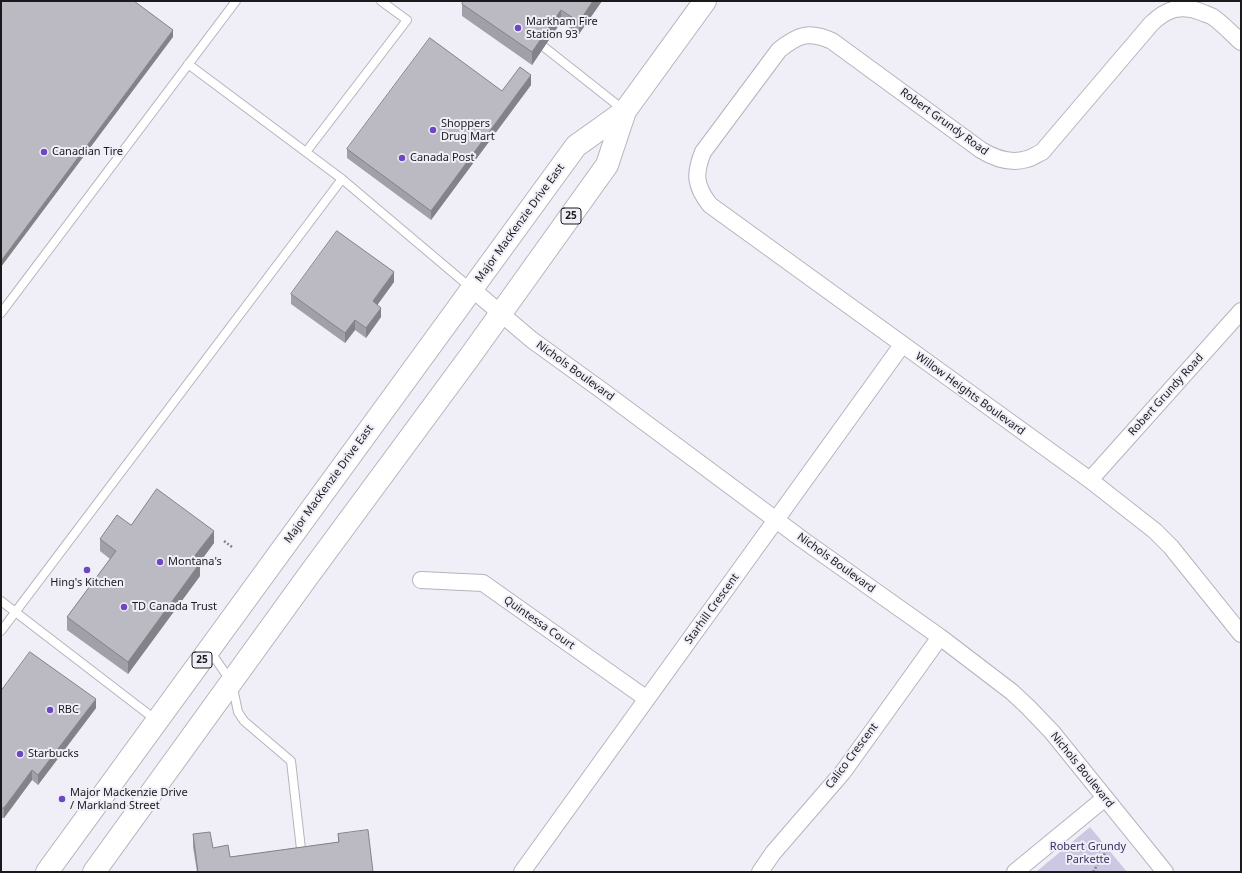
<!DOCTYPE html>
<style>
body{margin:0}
#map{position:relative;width:1242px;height:873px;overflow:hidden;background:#f0eff8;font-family:"Noto Sans",sans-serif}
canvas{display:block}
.frame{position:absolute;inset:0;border:2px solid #1a1a1d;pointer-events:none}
</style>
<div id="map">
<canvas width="1242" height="873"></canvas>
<div class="frame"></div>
</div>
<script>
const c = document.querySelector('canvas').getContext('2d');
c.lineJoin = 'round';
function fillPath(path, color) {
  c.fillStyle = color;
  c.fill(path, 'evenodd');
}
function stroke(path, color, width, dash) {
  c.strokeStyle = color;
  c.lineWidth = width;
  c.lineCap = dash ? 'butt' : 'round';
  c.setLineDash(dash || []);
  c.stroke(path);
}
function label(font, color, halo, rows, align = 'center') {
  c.font = font + ' "Noto Sans",sans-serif';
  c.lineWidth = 4;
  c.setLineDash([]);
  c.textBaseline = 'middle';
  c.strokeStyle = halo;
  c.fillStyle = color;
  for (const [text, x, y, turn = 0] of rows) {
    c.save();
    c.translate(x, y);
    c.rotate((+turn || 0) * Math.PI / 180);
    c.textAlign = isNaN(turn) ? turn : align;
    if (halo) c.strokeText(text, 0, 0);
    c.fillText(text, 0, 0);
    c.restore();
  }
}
const green = new Path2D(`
 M1090 827 1127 872H1036Z`);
const path = new Path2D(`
 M224 541 232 547
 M1093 872 1109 847`);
const lane = new Path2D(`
 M544 47 625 111
 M188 64 342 179 471 288
 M306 152 407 20 381 1
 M1 313 236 1
 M1 601 156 720
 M1 631 342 179
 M210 651 232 683 238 712 244 721 291 761 302 858`);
const street = new Path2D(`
 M1241 42C1232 34 1223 24 1213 17 1210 15 1205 14 1201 12 1181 4 1166 9 1151 24L1042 152C1037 154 1032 158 1027 159 1011 164 994 158 981 150L832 41C809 31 799 34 779 50L703 152C694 174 695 186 710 205L1090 480 1155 531 1171 547 1241 634
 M472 289 532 340 604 392 803 540 940 637 1012 692 1028 707 1052 732 1165 872
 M1090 480 1241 311
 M421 580 483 583 647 699
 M522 872 902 345
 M760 872 773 853 843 772 940 637
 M1015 872 1105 798`);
const primary = new Path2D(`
 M47 872 576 146 625 111
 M94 872 308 576 471 355 607 165 625 111 705 1`);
const wall = new Path2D(`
 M602 1 579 34 561 22 532 65 462 16V4Z
 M531 85 431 220 347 158V149L502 91Z
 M394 282 377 305 381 317 366 338 355 330 345 343 291 304V294Z
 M131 525 214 543 200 562V576L128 674 67 630V617L110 559 100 551V539Z
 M1 691 96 708 38 785 32 780 4 818H1Z
 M193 834 213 848 230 857 338 842V834L373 872H197L193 847Z`);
const shadedWall = new Path2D(`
 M593 1H602L579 34V22Z
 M561 10V22L532 65V52Z
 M173 30V37L1 267V261Z
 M531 75V85L431 220V211Z
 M394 272V282L373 311V301Z
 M381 308V317L366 338V328Z
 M355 320V330L345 343V333Z
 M214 531V543L193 571V558Z
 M200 563V576L128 674V662Z
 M96 699V708L38 785V775Z
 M32 770V780L4 818V808Z`);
const building = new Path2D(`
 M1 1H134L173 30 1 261Z
 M464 1H593L579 22 561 10 532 52 462 4Z
 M430 38 502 91 520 67 531 75 431 211 347 149Z
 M337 231 394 272 373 301 381 308 366 328 355 320 345 333 291 294Z
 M157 489 214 531 193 558 200 563 128 662 67 617 116 551 100 539 117 515 131 525Z
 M30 652 96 699 38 775 32 770 4 808H1V691Z
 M368 830 373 872H198L193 834 210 832 213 848 228 845 230 857 339 842 338 834Z`);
const markers = [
 [518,28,4,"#6e48c1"],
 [433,130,4,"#6e48c1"],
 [44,152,4,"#6e48c1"],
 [402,158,4,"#6e48c1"],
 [160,562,4,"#6e48c1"],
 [87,570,4,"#6e48c1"],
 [124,607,4,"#6e48c1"],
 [50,710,4,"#6e48c1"],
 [20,754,4,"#6e48c1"],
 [62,799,4,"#6e48c1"]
];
const shields = [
 [571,216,20],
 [202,660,20]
];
const shieldNames = [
 ["25",571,216],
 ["25",202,660]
];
const poiNames = [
 ["Markham Fire",526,22],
 ["Station 93",526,35],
 ["Shoppers",441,124],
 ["Drug Mart",441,137],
 ["Canadian Tire",52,152],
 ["Canada Post",410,158],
 ["Montana's",168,562],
 ["Hing's Kitchen",87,583,"center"],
 ["TD Canada Trust",132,607],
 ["RBC",58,710],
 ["Starbucks",28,754],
 ["Major Mackenzie Drive",70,793],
 ["/ Markland Street",70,806]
];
const streetNames = [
 ["Robert Grundy Road",944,122,36],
 ["Major MacKenzie Drive East",520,223,-54],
 ["Nichols Boulevard",575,371,36],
 ["Willow Heights Boulevard",970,394,36],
 ["Robert Grundy Road",1166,395,-48],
 ["Major MacKenzie Drive East",329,484,-54],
 ["Nichols Boulevard",836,563,36],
 ["Starhill Crescent",712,609,-54],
 ["Quintessa Court",539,623,35],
 ["Calico Crescent",852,756,-53],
 ["Nichols Boulevard",1082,770,51]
];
const parkNames = [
 ["Robert Grundy",1088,847],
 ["Parkette",1088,860]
];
fillPath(green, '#ccc7e2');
stroke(lane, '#b5b3bc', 10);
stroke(street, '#b5b3bc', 18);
stroke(primary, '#b5b3bc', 24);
stroke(path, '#838389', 2.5, [2, 2]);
stroke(lane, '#fff', 8);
stroke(street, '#fff', 16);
stroke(primary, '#fff', 22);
fillPath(wall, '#a1a0a8');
fillPath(shadedWall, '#838288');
fillPath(building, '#bbbac3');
stroke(building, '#838288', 1);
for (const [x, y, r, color] of markers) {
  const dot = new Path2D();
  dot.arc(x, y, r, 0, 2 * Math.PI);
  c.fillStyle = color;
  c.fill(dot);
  stroke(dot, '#f0eff8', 1.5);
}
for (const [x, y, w] of shields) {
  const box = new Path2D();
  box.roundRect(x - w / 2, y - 8, w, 16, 3);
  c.fillStyle = '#f0eff8';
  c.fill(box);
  stroke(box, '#1a1a1d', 1);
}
label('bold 10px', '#1a1a1d', null, shieldNames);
label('11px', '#1a1a1d', '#f0eff8', poiNames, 'left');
label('11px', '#1a1a1d', '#f0eff8', streetNames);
label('11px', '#3d2f64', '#f0eff8', parkNames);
</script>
